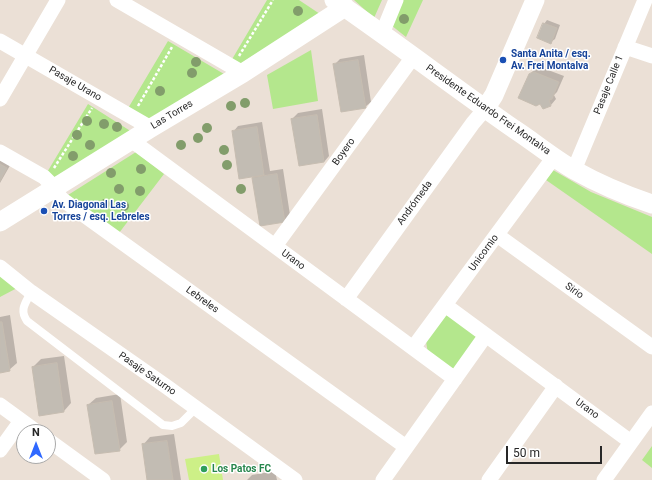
<!DOCTYPE html>
<meta charset="utf-8">
<style>
body{margin:0}
#map{position:relative;width:652px;height:480px;overflow:hidden;background:#ebe0d6;font-family:Roboto,sans-serif}
canvas{display:block}
.north{position:absolute;left:16px;top:424px;width:40px;height:40px;box-sizing:border-box;background:#fff;border:1px solid #a9a9a9;border-radius:50%;rotate:0deg;font-size:11px;font-weight:700;line-height:16px;text-align:center;color:#272727}
.north::after{content:'';display:block;margin:auto;width:14px;height:18px;background:#2f68ff;clip-path:polygon(50% 0,100% 100%,50% 72%,0 100%)}
.scale{position:absolute;left:506px;top:446px;width:96px;height:18px;box-sizing:border-box;border:2px solid #272727;border-top:0;padding-left:5px;font-size:12px;line-height:14px;white-space:nowrap;color:#272727;-webkit-text-stroke:3px #fff;paint-order:stroke}
</style>
<div id="map">
<canvas width="652" height="480"></canvas>
<div class="north">N</div>
<div class="scale">50 m</div>
</div>
<script>
const c = document.querySelector('canvas').getContext('2d');
c.lineJoin = 'round';
function fillPath(path, color) {
  c.fillStyle = color;
  c.fill(path, 'evenodd');
}
function stroke(path, color, width, dash) {
  c.strokeStyle = color;
  c.lineWidth = width;
  c.lineCap = dash ? 'butt' : 'round';
  c.setLineDash(dash || []);
  c.stroke(path);
}
function label(font, color, halo, rows, align = 'center') {
  c.font = font + ' Roboto,sans-serif';
  c.lineWidth = 3;
  c.setLineDash([]);
  c.textBaseline = 'middle';
  c.strokeStyle = halo;
  c.fillStyle = color;
  for (const [text, x, y, turn = 0] of rows) {
    c.save();
    c.translate(x, y);
    c.rotate((+turn || 0) * Math.PI / 180);
    c.textAlign = isNaN(turn) ? turn : align;
    if (halo) c.strokeText(text, 0, 0);
    c.fillText(text, 0, 0);
    c.restore();
  }
}
const green = new Path2D(`
 M267 0H299L320 14 237 66 231 61Z
 M354 0H382L374 18Z
 M402 0H423L406 37 391 25Z
 M168 41 224 74 147 122 127 110Z
 M311 50 318 101 273 109 267 75Z
 M88 104 132 132 56 181 46 174Z
 M136 152 164 174 119 233 68 195Z
 M553 170 591 192 652 217V254L546 180Z
 M0 275 19 287 0 297Z
 M447 313 480 337 455 372 428 354 426 341Z
 M652 446V468L642 460Z`);
const pitch = new Path2D(`
 M219 454 223 480H189L185 459Z`);
const shadow = new Path2D(`
 M547 20 560 25 555 39 551 42 544 24Z
 M364 55 371 102 365 107 334 65 340 59Z
 M540 67 564 76 557 92 554 95 556 99 551 105 530 74 536 68Z
 M322 109 329 156 324 162 292 119 298 113Z
 M262 122 270 171 283 169 290 215 284 221 260 225 253 176 233 132 238 126Z
 M0 155 12 162 0 183Z
 M10 315 17 363 9 370 0 372V317Z
 M64 356 71 403 64 411 40 415 33 367 41 359Z
 M120 394 127 442 119 450 88 405 96 398Z
 M174 434 181 480H148L143 445 150 437Z
 M275 471 277 480H247L252 475Z`);
const building = new Path2D(`
 M543 23 557 28 551 44 537 38Z
 M358 60 366 108 341 112 333 64Z
 M534 72 559 82 552 99 549 100 551 106 543 109 540 104 536 106 518 98 529 74Z
 M317 115 324 162 299 166 291 119Z
 M257 127 264 175 239 179 232 131Z
 M0 164 7 168 0 181Z
 M277 174 285 222 260 226 252 178Z
 M0 322H2L10 371 0 373Z
 M57 363 64 412 39 416 32 367Z
 M112 401 120 451 95 454 87 405Z
 M167 441 173 480H147L142 444Z`);
const path = new Path2D(`
 M239 56 273 0
 M138 106 172 47
 M54 168 92 108`);
const service = new Path2D(`
 M31 292C26 303 19 309 27 321L163 425 172 426 181 423 196 408`);
const minor = new Path2D(`
 M117 0 243 73
 M382 34 396 0
 M0 41 151 128
 M625 47 652 56
 M0 99 58 0
 M131 140 455 379
 M0 152 44 177 50 183 58 195 63 200 406 447
 M574 170 645 0
 M497 235 652 347
 M275 246 413 57
 M0 267 31 292 167 387 295 480
 M346 299 473 123 485 109
 M445 305 631 442
 M413 348 554 157
 M0 405 37 432
 M48 440 103 480
 M0 450 21 421
 M383 480 486 335
 M489 480 556 386
 M604 480 652 413`);
const tertiary = new Path2D(`
 M334 0C395 42 454 87 514 129 534 142 553 158 574 170 599 184 625 195 652 204
 M485 109 494 95 535 0
 M0 222 151 128 243 73 345 7`);
const trees = [
 [298,11],
 [404,19],
 [196,62],
 [192,73],
 [160,91],
 [245,103],
 [231,106],
 [87,121],
 [104,124],
 [117,127],
 [207,128],
 [77,135],
 [198,138],
 [90,145],
 [181,145],
 [224,150],
 [73,156],
 [227,165],
 [141,169],
 [111,173],
 [119,189],
 [241,189],
 [140,191],
 [105,204],
 [124,206]
];
const markers = [
 [503,60,4,"#1a4fb4"],
 [44,211,4,"#1a4fb4"],
 [204,469,4,"#2e9e5b"]
];
const transitNames = [
 ["Santa Anita / esq.",511,54],
 ["Av. Frei Montalva",511,66],
 ["Av. Diagonal Las",52,205],
 ["Torres / esq. Lebreles",52,217]
];
const streetNames = [
 ["Pasaje Urano",75,84,30],
 ["Pasaje Calle 1",609,85,-68],
 ["Presidente Eduardo Frei Montalva",488,110,35],
 ["Las Torres",172,115,-31],
 ["Boyero",344,152,-54],
 ["Andrómeda",415,203,-54],
 ["Unicornio",484,253,-54],
 ["Urano",293,260,36],
 ["Sirio",574,291,36],
 ["Lebreles",202,300,36],
 ["Pasaje Saturno",147,374,35],
 ["Urano",587,409,36]
];
const leisureNames = [
 ["Los Patos FC",212,469]
];
fillPath(green, '#b4e78d');
fillPath(pitch, '#cdf087');
fillPath(shadow, '#0003');
fillPath(building, '#c2bcb3');
stroke(building, '#c6bcb0', 1);
stroke(path, '#fff', 2.5, [3, 2]);
stroke(service, '#fff', 8);
stroke(minor, '#fff', 15);
stroke(tertiary, '#fff', 19);
c.fillStyle = '#829d6b';
for (const [x, y] of trees) {
  c.beginPath();
  c.arc(x, y, 5, 0, 2 * Math.PI);
  c.fill();
}
for (const [x, y, r, color] of markers) {
  const dot = new Path2D();
  dot.arc(x, y, r, 0, 2 * Math.PI);
  c.fillStyle = color;
  c.fill(dot);
  stroke(dot, '#fff', 1.5);
}
label('bold 10px', '#164399', '#fff', transitNames, 'left');
label('10px', '#272727', '#fff', streetNames);
label('bold 10px', '#27864d', '#fff', leisureNames, 'left');
</script>
